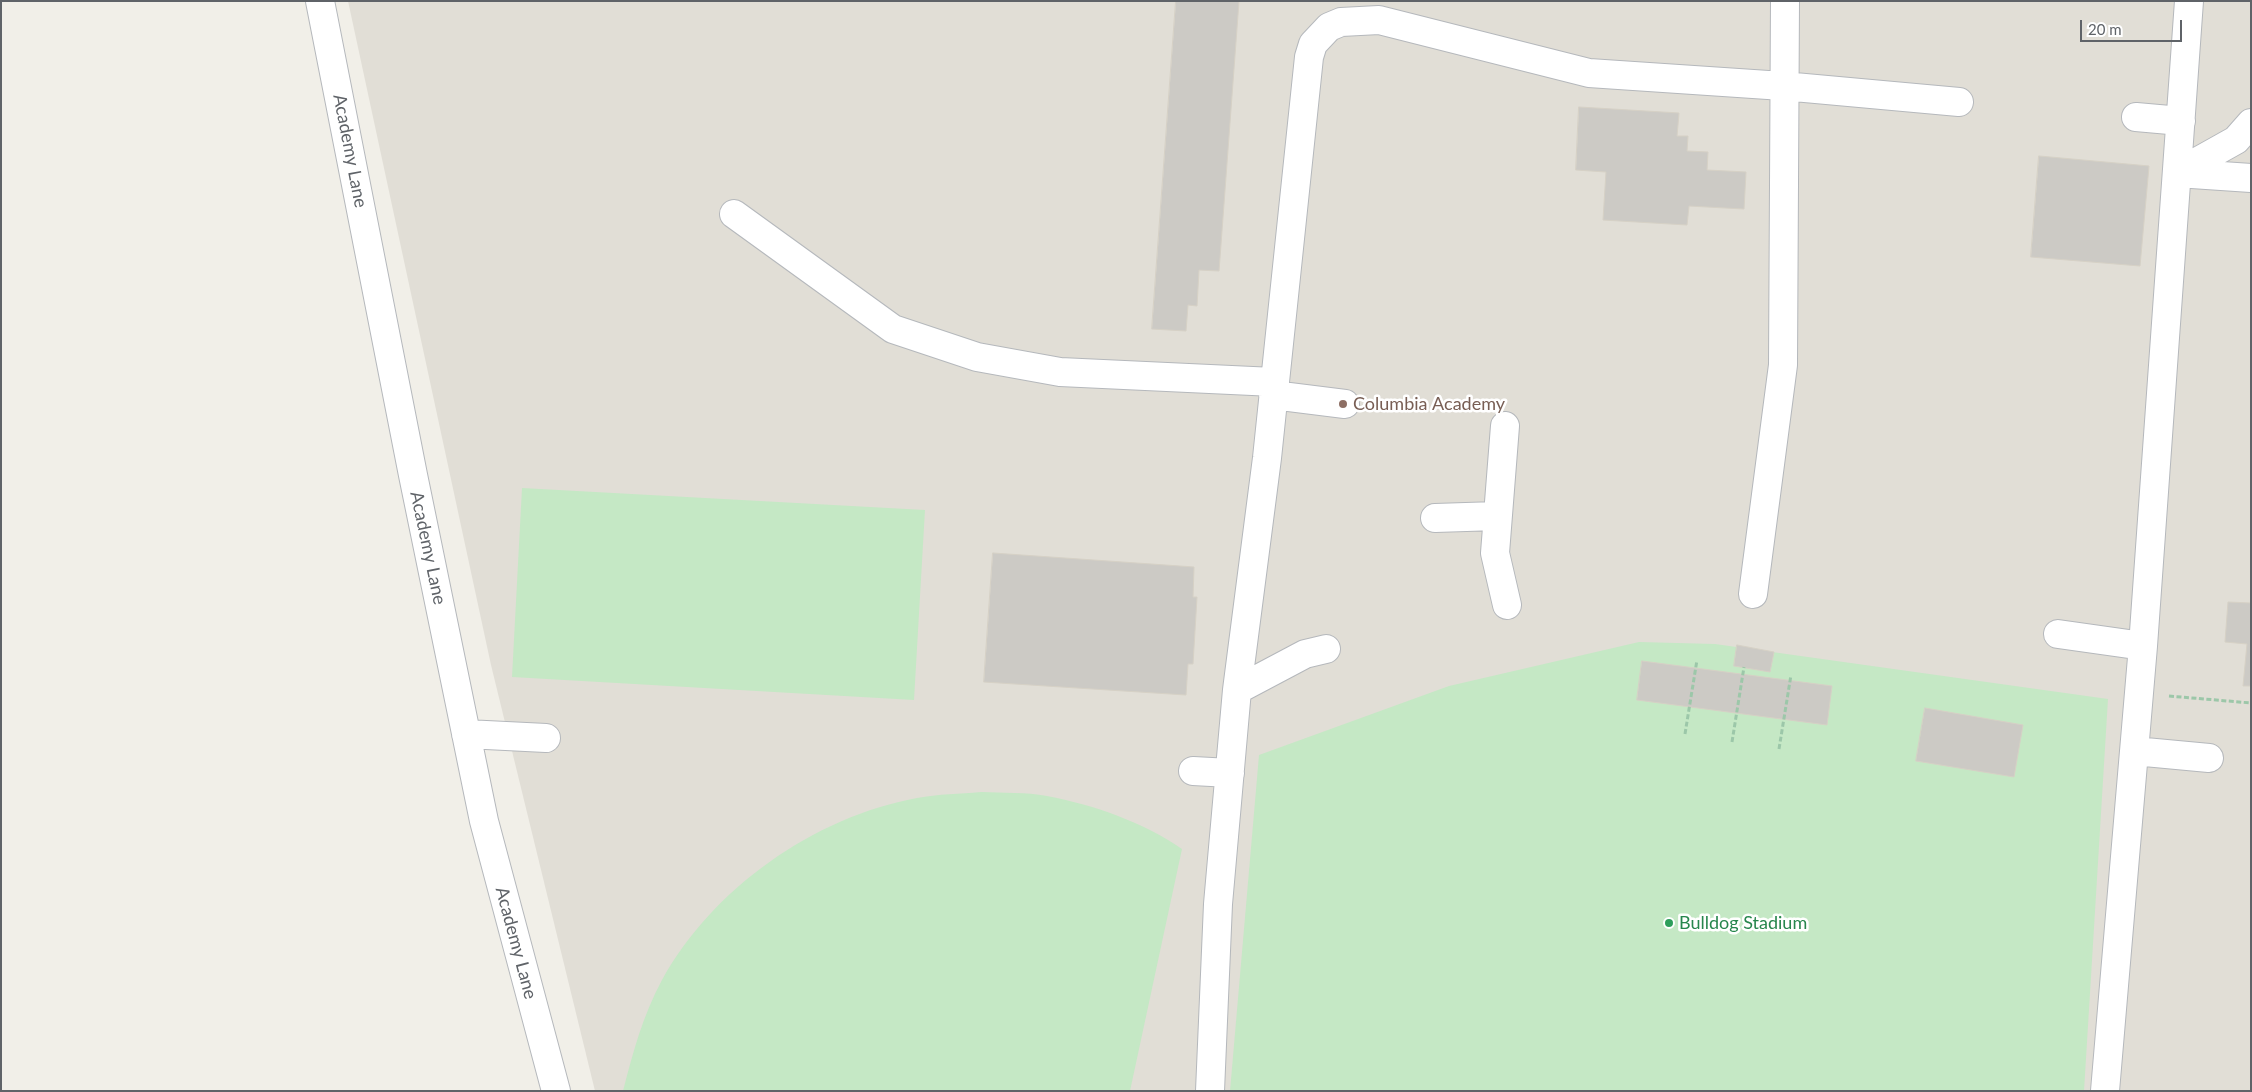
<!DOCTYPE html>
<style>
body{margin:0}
#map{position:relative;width:2252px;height:1092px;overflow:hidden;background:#f1efe8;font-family:Lato,sans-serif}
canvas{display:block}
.frame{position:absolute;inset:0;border:2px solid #5f6368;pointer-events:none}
.scale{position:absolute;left:2080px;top:20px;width:102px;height:22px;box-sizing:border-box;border:2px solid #5f6368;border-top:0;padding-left:6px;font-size:15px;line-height:18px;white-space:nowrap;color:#5f6368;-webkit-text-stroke:4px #fff;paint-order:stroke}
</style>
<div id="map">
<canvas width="2252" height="1092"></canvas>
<div class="frame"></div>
<div class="scale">20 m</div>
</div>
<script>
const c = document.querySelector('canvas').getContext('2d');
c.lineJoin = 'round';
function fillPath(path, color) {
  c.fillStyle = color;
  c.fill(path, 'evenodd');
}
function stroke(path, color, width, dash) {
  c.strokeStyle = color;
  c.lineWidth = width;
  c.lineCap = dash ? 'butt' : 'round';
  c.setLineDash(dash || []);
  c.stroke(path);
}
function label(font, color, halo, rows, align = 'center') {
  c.font = font + ' Lato,sans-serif';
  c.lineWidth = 5;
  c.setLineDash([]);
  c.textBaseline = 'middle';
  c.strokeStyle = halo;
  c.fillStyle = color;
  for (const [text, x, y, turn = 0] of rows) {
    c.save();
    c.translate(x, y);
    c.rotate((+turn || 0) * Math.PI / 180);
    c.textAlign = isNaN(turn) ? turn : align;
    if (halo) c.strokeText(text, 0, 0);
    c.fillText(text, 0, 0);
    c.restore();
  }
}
const education = new Path2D(`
 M348 1H2251V1091H595L491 665Z`);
const green = new Path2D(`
 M522 488 925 510 914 700 512 677Z
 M1639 642 1715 644 2108 699 2084 1091H1230L1259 755 1449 686Z
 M981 792C1003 793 1026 792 1047 796 1094 805 1143 822 1182 849L1130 1091H623C633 1052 643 1015 662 980 713 888 814 817 917 798 938 794 960 794 981 792Z`);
const building = new Path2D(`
 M1176 1H1239L1219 271 1199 270 1197 306 1188 305 1186 331 1152 329Z
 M1579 107 1679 113 1677 136H1688L1687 151 1708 152 1707 170 1746 172 1744 209 1689 206 1687 225 1603 220 1606 172 1576 170Z
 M2039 156 2149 166 2140 266 2031 257Z
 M993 553 1194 567 1193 597H1197L1193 664H1188L1186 695 984 682Z
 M2251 592V686H2243L2247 644 2225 642 2228 602 2250 603Z
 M1737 645 1774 652 1770 672 1734 666Z
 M1642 661 1832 686 1827 725 1637 700Z
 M1925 708 2023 725 2014 777 1916 761Z`);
const path = new Path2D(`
 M2169 696 2251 703
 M1685 734 1697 660
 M1732 742 1744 667
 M1779 749 1791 675`);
const minor = new Path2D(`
 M320 1 413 475 484 821 556 1091
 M2136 117 2181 121
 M2177 173 2236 140 2251 123
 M2177 173 2251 178
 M734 214 893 329 977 357 1060 372 1274 382
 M1273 395 1345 404
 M1505 426 1495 553 1507 605
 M1435 518 1497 516
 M1753 594 1783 365 1785 1
 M2058 634 2143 646
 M1237 690 1305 654 1326 649
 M466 734 546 738
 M2134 751 2209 758
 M1193 771 1230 773
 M1210 1091 1218 904 1237 690 1267 458 1309 57 1313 44 1329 27 1341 22 1379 20 1589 73 1783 86 1959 102
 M2105 1091 2143 646 2189 1`);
const markers = [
 [1343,404,5,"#8d6e63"],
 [1669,923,5,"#2e9e5b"]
];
const streetNames = [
 ["Academy Lane",350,151,79],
 ["Academy Lane",428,548,78],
 ["Academy Lane",516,943,75]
];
const educationNames = [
 ["Columbia Academy",1353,404]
];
const leisureNames = [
 ["Bulldog Stadium",1679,923]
];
fillPath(education, '#e1ded6');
fillPath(green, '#c5e8c5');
fillPath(building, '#cccac5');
stroke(building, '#d6d1c6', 1);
stroke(minor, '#b5b8bc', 30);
stroke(path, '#9cc7a9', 3, [5, 2.5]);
stroke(minor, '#fff', 28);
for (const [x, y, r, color] of markers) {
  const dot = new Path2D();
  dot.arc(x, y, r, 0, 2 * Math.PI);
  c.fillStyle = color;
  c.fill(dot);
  stroke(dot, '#fff', 2);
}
label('18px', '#5f6368', '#fff', streetNames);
label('18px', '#785e54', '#fff', educationNames, 'left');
label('18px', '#27864d', '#fff', leisureNames, 'left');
</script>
